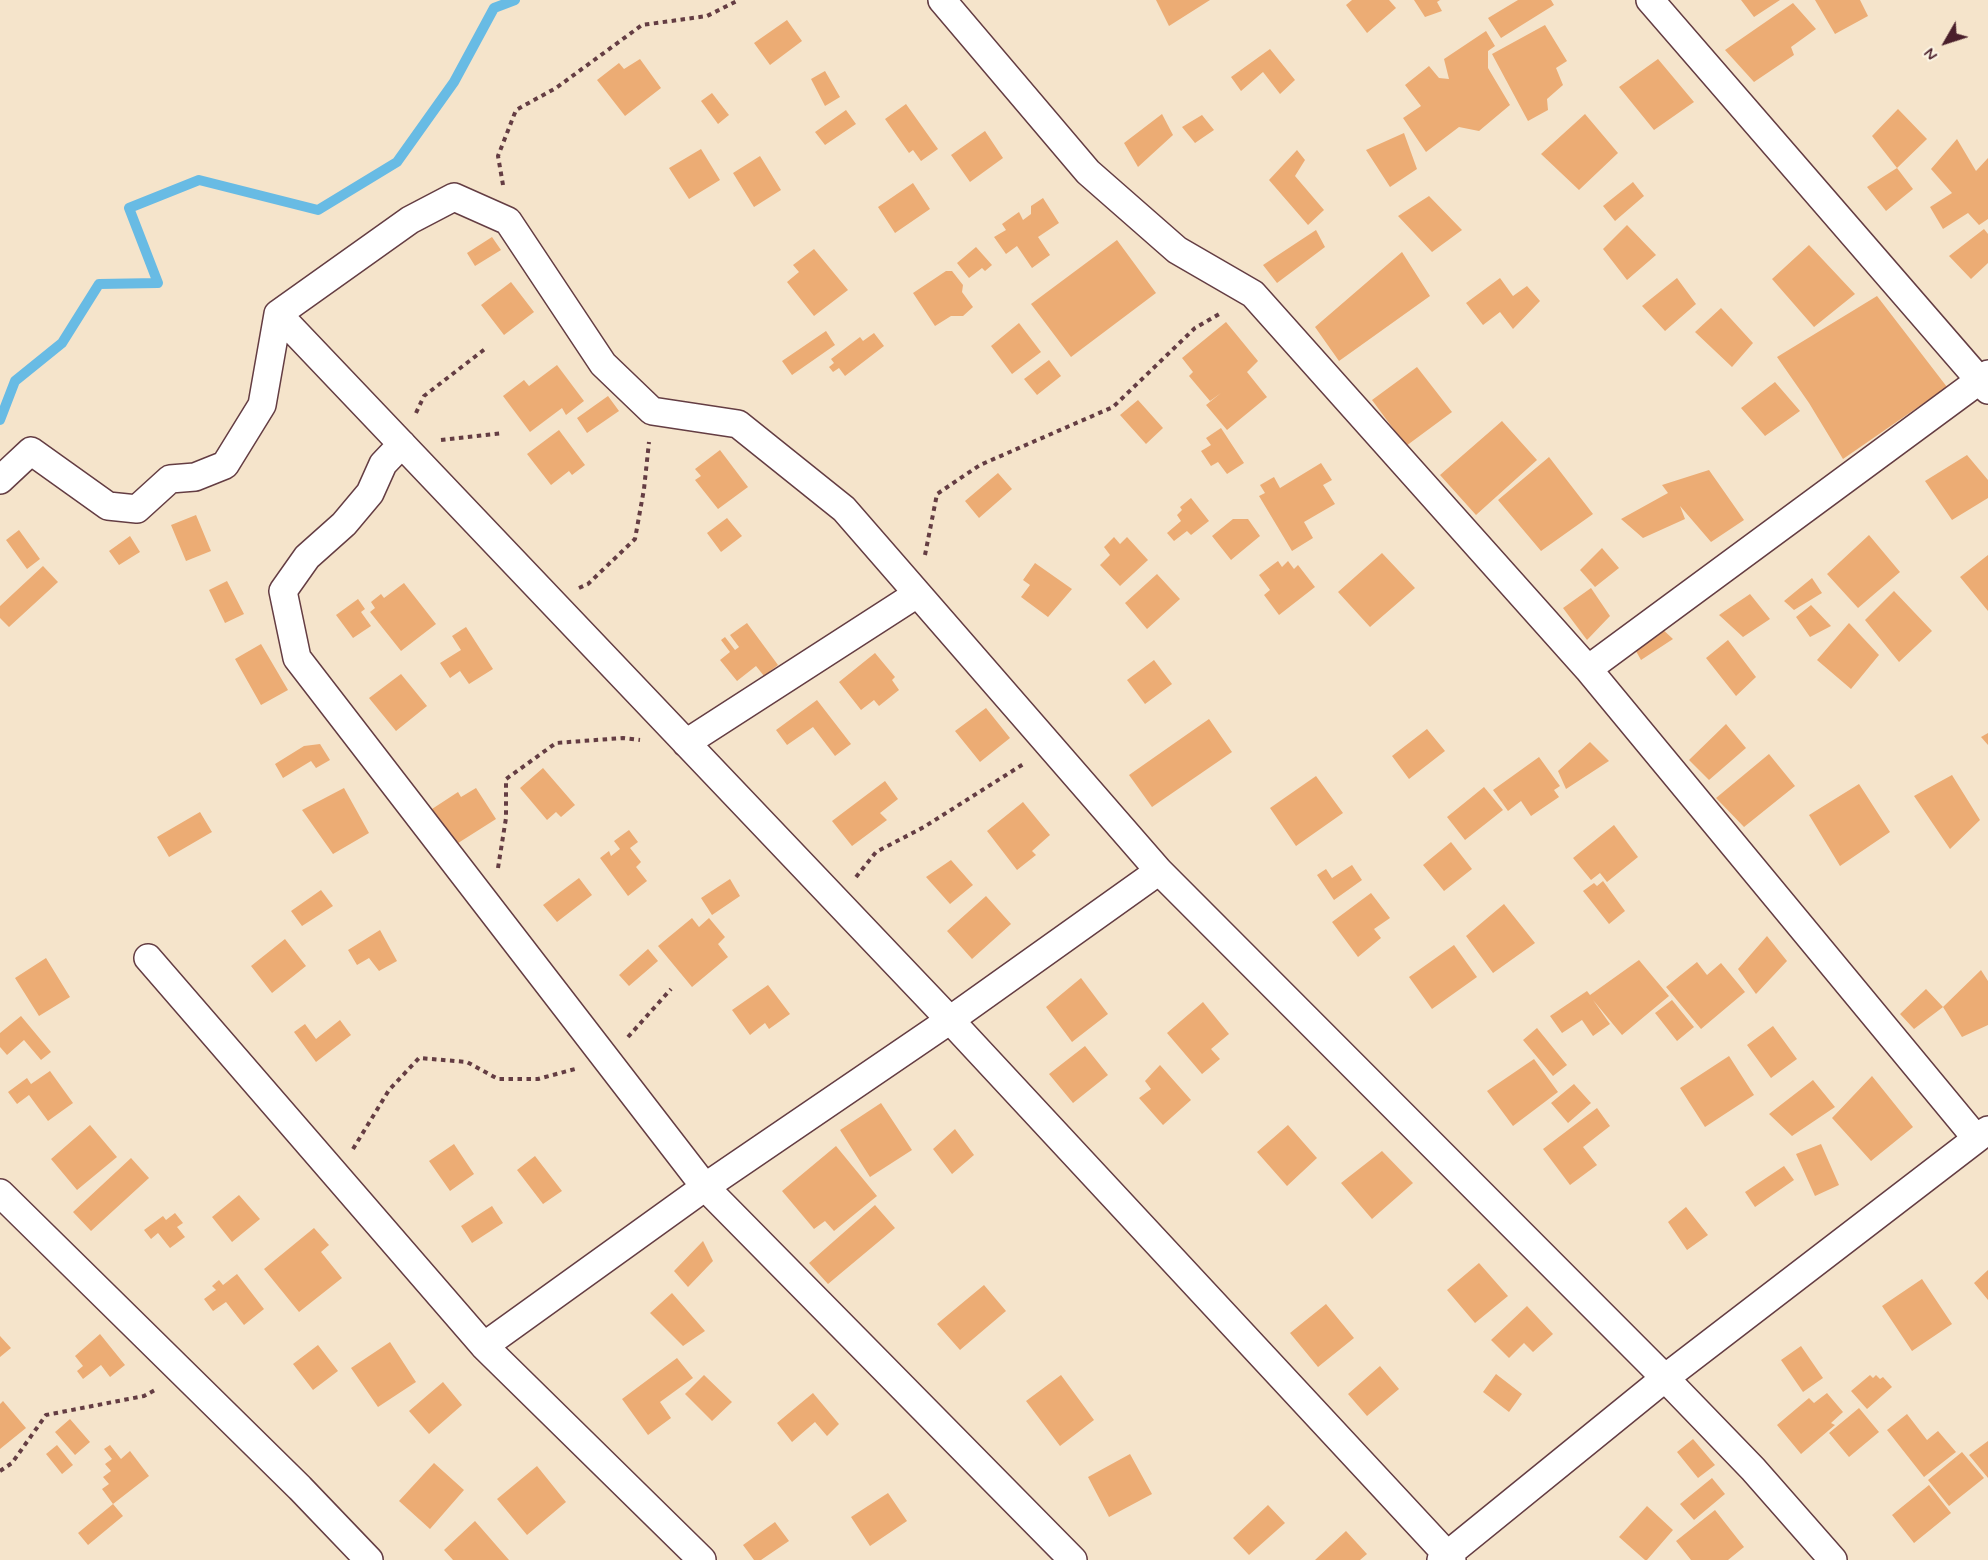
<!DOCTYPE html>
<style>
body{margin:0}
#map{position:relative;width:1988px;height:1560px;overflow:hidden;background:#f5e4cb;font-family:Mynerve,sans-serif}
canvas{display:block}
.north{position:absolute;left:1916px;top:12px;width:60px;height:60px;-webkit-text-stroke:4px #fcf5e5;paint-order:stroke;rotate:231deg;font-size:16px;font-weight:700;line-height:24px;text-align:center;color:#4a1f2b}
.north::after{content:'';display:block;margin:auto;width:21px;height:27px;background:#4a1f2b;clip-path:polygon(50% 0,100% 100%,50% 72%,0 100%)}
</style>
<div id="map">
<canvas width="1988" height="1560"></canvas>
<div class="north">N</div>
</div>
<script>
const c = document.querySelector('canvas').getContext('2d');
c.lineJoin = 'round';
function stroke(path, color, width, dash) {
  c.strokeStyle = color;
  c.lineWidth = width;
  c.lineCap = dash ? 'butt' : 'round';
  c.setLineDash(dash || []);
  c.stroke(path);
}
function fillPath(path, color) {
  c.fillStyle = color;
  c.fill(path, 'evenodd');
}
const stream = new Path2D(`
 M0 420 15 381 62 343 99 284 158 283 129 208 199 180 318 210 397 162 454 82 494 8 515 0`);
const building = new Path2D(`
 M1156 0H1210L1169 26Z
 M1352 0H1389L1396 8 1367 33 1346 5Z
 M1414 0H1440L1437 2 1442 11 1425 17Z
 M1518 0H1551L1554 5 1501 38 1488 18Z
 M1741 0H1780L1754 17Z
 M1815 0H1860L1868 16 1835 34Z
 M1793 3 1816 29 1791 47 1794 55 1754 82 1725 50Z
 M787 20 802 41 770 65 754 43Z
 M1545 25 1567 61 1556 68 1563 85 1547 99 1548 110 1528 121 1492 54Z
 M1486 31 1495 46 1488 51V68L1510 105 1479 131 1459 127 1426 152 1403 118 1421 106 1405 85 1429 66 1439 78 1449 79 1444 59Z
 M1270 49 1295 80 1280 94 1263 72 1241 91 1231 77Z
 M640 59 661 88 625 116 597 80 619 63 624 69Z
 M1658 59 1694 102 1654 130 1619 87Z
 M825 71 840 97 825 106 811 79Z
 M712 93 729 115 718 124 701 101Z
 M906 104 938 149 921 161 913 150 909 153 885 119Z
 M1898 109 1927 139 1897 168 1872 136Z
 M846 110 856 124 825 145 815 132Z
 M1162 114 1173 135 1138 167 1124 143Z
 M1585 114 1618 153 1579 190 1541 154Z
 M1202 115 1214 130 1195 143 1182 127Z
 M985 131 1003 158 970 182 951 155Z
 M1404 133 1417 169 1390 187 1366 150Z
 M1957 139 1976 171 1988 158V219L1979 225 1968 213 1943 229 1930 207 1952 193 1931 169Z
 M701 149 720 180 689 199 669 168Z
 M1297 150 1305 160 1295 176 1324 210 1308 225 1269 180Z
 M760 156 781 190 754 207 733 173Z
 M1897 168 1913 189 1886 211 1867 187Z
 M1633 182 1644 196 1615 221 1603 206Z
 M913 183 930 209 895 233 878 207Z
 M1429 196 1462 230 1432 252 1398 216Z
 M1043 198 1059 223 1038 237 1050 255 1032 268 1017 246 1006 254 994 237 1006 230 1002 224 1019 212 1023 220 1031 214V206Z
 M1627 225 1656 255 1627 280 1603 249Z
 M1984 229 1988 234V263L1971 279 1949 256Z
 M1316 230 1325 247 1277 283 1263 265Z
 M492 237 501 250 475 266 467 253Z
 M1117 240 1156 293 1071 357 1031 304Z
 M1809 245 1855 294 1814 327 1772 279Z
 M976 247 992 265 985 271 982 268 969 278 957 263Z
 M814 249 848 290 814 316 787 282 799 272 793 265Z
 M1402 252 1430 296 1339 361 1315 327Z
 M946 271H952L963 285 962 292 973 307 963 316H951L935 326 913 293Z
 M1500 278 1513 296 1527 286 1540 301 1513 329 1500 312 1483 325 1466 303Z
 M1677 278 1696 304 1665 331 1642 306Z
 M511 282 534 312 504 335 481 305Z
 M1877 296 1947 387 1843 459 1809 403 1777 357Z
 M1721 308 1753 343 1732 367 1695 332Z
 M1226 322 1258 361 1247 372 1267 397 1227 430 1206 405 1221 393 1210 401 1189 376 1193 372 1182 358Z
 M1019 323 1041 352 1012 374 991 346Z
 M826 331 835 345 792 375 782 361Z
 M874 333 884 346 845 376 839 368 833 372 829 367 834 363 831 359 860 337 863 341Z
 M1049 360 1061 376 1037 395 1024 379Z
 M557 365 584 401 566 415 562 408 530 432 503 396 524 380 529 386Z
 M1417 367 1452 412 1406 446 1372 400Z
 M1775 382 1800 411 1765 436 1741 408Z
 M608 396 619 411 587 433 577 418Z
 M1138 400 1163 428 1146 444 1120 415Z
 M1502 421 1537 460 1476 515 1440 475Z
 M1221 428 1244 463 1227 474 1218 462 1211 466 1201 451 1211 445 1206 438Z
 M559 430 585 465 572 475 569 471 551 485 527 454Z
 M720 450 748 487 718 509 695 480 701 476 695 469Z
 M1967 455 1988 480V498L1952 520 1925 481Z
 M1549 457 1593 514 1541 551 1498 500Z
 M1321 463 1332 480 1323 485 1335 504 1304 522 1313 538 1292 551 1259 496 1265 493 1260 485 1274 477 1280 488Z
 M1709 470 1744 520 1711 542 1680 506 1685 519 1643 538 1621 519 1668 493 1662 485Z
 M998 473 1012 489 979 518 965 501Z
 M1191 498 1209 521 1191 535 1187 531 1174 541 1167 533 1181 521 1177 515 1182 510 1180 507Z
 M196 515 211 551 186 561 171 525Z
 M727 518 742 536 721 552 707 533Z
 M1233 519H1248L1260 536 1231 560 1212 536Z
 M19 530 40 559 27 569 6 540Z
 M1869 535 1900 572 1858 608 1827 574Z
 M130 536 140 552 119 565 109 551Z
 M1114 537 1120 544 1127 537 1148 560 1120 586 1100 565 1110 555 1104 547Z
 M1602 548 1619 568 1595 587 1580 570Z
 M1382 553 1415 588 1370 627 1338 592Z
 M1988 555V611L1960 577Z
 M1278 561 1282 567 1288 561 1294 569 1298 565 1315 587 1279 615 1264 595 1270 590 1259 575Z
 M1035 563 1072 589 1048 617 1021 597 1030 585 1023 580Z
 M43 566 58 582 9 627 0 618V606Z
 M1157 574 1180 599 1147 629 1125 603Z
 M1812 578 1822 593 1794 610 1784 601Z
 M227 581 244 614 225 623 209 590Z
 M404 583 436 624 401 651 370 612 375 608 371 602 381 594 384 598Z
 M1591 588 1610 616 1587 640 1563 608Z
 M1894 591 1932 631 1899 662 1865 620Z
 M1750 594 1770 619 1743 637 1719 615Z
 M358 599 365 609 361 612 371 626 353 638 336 615Z
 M1811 605 1831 626 1810 637 1796 617Z
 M747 623 778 665 764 676 756 666 737 681 720 660 730 652 721 640 725 637 735 650 739 647 730 635Z
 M1849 623 1879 655 1851 689 1817 660Z
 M1658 625 1673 639 1641 660 1632 644Z
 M466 627 493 669 469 684 460 671 450 678 440 663 461 650 452 636Z
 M1728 640 1756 677 1736 696 1706 658Z
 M261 644 288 690 261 705 235 659Z
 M875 653 895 677 892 680 899 690 879 706 874 700 861 710 839 682Z
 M1154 660 1172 684 1145 704 1127 680Z
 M401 674 427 706 396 731 369 698Z
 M817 700 851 744 835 756 813 727 787 745 776 730Z
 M986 708 1010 738 980 762 955 731Z
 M1209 719 1232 752 1152 807 1129 775Z
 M1726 724 1746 748 1709 780 1689 760Z
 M1427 729 1445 751 1409 779 1392 756Z
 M1988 733V745L1981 737Z
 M1590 742 1609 761 1566 789 1558 771Z
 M320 744 330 760 316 768 311 761 283 778 275 764 304 746Z
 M1769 754 1795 786 1744 827 1716 798Z
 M1539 757 1560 786 1554 790 1559 797 1531 816 1521 801 1508 811 1493 790Z
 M543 768 575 805 561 817 556 812 547 820 520 788Z
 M1952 775 1980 820 1950 849 1914 796Z
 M1316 776 1343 813 1296 846 1270 808Z
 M885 781 898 799 880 813 887 820 852 846 832 821Z
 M1859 784 1890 832 1840 866 1809 815Z
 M1484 787 1503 810 1465 840 1447 817Z
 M344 788 369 833 333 854 302 810Z
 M476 788 496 819 455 845 432 809 458 792 461 797Z
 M1023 802 1050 835 1032 851 1036 855 1017 870 987 831Z
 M200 812 212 832 169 857 157 837Z
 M1614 825 1638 857 1607 882 1600 873 1591 880 1573 858Z
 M629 830 638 842 630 848 641 862 636 867 647 881 628 896 600 858 609 851 611 856 620 849 614 841Z
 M1451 842 1472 869 1444 891 1423 865Z
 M951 860 973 885 950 904 926 877Z
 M1352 865 1362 880 1334 900 1317 875 1326 869 1332 878Z
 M579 878 592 895 557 922 543 905Z
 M730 879 740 896 712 915 701 898Z
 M1603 881 1625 911 1609 924 1583 891 1594 883 1597 886Z
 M321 890 333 906 302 926 291 911Z
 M1371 893 1390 918 1374 929 1381 938 1358 957 1332 922Z
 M986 896 1011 924 972 959 947 931Z
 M1504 904 1535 943 1493 973 1466 936Z
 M692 918 699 927 709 918 725 937 718 944 728 957 692 987 658 946Z
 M380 930 397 961 379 971 369 958 357 965 348 950Z
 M1767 936 1787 961 1756 994 1738 969Z
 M285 939 306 966 272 993 251 966Z
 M1454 945 1477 977 1432 1009 1409 977Z
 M648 949 658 961 629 986 619 975Z
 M46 958 70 997 39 1016 15 978Z
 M1639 960 1669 996 1622 1035 1593 1000 1610 1024 1593 1036 1582 1020 1562 1033 1550 1016 1587 991 1590 995Z
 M1697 962 1707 975 1721 963 1745 992 1701 1029 1666 987Z
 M1981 970 1988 981V1025L1962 1037 1943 1007 1914 1029 1900 1014 1926 989 1943 1007Z
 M1081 978 1108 1014 1072 1042 1046 1007Z
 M768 985 790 1014 769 1029 765 1023 750 1035 732 1010Z
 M1672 1000 1694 1027 1677 1041 1655 1013Z
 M1203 1002 1229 1034 1211 1049 1220 1059 1202 1074 1167 1033Z
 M21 1016 51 1052 41 1060 24 1040 7 1055 0 1047V1033Z
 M340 1020 351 1035 316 1062 294 1032 305 1024 316 1039Z
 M1773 1026 1797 1059 1771 1078 1747 1045Z
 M1537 1028 1567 1065 1553 1076 1523 1040Z
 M1085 1046 1108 1075 1073 1103 1049 1074Z
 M1729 1056 1754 1095 1705 1127 1680 1088Z
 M1534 1059 1558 1092 1513 1126 1487 1091Z
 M1160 1065 1191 1100 1163 1125 1139 1098 1151 1089 1145 1081Z
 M50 1071 73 1103 48 1121 29 1095 17 1104 8 1092 27 1078 31 1084Z
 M1872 1076 1913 1127 1871 1161 1832 1118Z
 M1813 1080 1835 1107 1792 1136 1769 1114Z
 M1574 1084 1591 1103 1568 1123 1551 1103Z
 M881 1103 912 1150 870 1177 840 1130Z
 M1597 1108 1610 1126 1583 1147 1597 1165 1570 1185 1543 1149Z
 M90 1125 117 1157 77 1190 51 1159Z
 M1288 1125 1317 1158 1287 1186 1257 1152Z
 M955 1129 974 1155 952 1174 933 1149Z
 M454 1144 474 1174 450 1191 429 1161Z
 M1821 1144 1839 1185 1815 1196 1796 1154Z
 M836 1146 877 1196 834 1231 825 1221 814 1229 782 1191Z
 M1382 1151 1413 1183 1372 1219 1341 1183Z
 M535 1156 562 1191 543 1204 517 1170Z
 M131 1158 149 1178 91 1231 73 1212Z
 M1784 1166 1794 1180 1755 1207 1745 1192Z
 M239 1195 260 1219 232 1242 212 1217Z
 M875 1205 895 1228 828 1284 809 1263Z
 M492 1206 503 1223 472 1243 461 1226Z
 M1686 1207 1708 1235 1687 1250 1668 1222Z
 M175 1213 183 1223 177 1227 185 1237 170 1248 158 1233 151 1239 144 1230 163 1216 166 1220Z
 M314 1228 329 1245 321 1252 342 1278 299 1312 264 1269Z
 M703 1241 713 1261 688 1287 674 1271Z
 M1479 1263 1508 1296 1475 1323 1447 1290Z
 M1988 1270V1300L1974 1283Z
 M237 1274 264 1309 244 1325 226 1302 213 1311 204 1299 216 1290 212 1286 219 1280 223 1285Z
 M1922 1279 1952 1324 1912 1351 1882 1306Z
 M984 1285 1006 1311 960 1350 937 1324Z
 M672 1293 705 1331 683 1346 650 1313Z
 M1326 1304 1354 1338 1318 1367 1290 1333Z
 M1527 1306 1553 1334 1533 1352 1524 1343 1509 1358 1491 1340Z
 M100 1334 125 1365 110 1377 101 1365 83 1379 77 1371 83 1366 75 1356Z
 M0 1336 11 1348 0 1357Z
 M390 1342 416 1382 378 1407 351 1368Z
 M318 1345 338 1371 313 1390 293 1364Z
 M1801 1346 1823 1378 1803 1392 1781 1360Z
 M677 1358 693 1378 660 1402 671 1418 648 1435 622 1399Z
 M1380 1366 1399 1389 1367 1416 1348 1394Z
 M1496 1374 1522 1394 1509 1412 1483 1392Z
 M704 1375 732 1402 712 1421 685 1394Z
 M1061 1375 1094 1420 1060 1446 1026 1401Z
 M1870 1375 1873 1378 1876 1375 1880 1379 1883 1377 1892 1387 1867 1409 1851 1391Z
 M443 1382 462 1405 429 1434 409 1411Z
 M813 1393 839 1424 827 1436 815 1422 792 1442 777 1423Z
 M1827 1393 1843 1412 1831 1423 1835 1425 1801 1454 1777 1425 1809 1398 1814 1403Z
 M3 1401 26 1428 0 1449V1404Z
 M1859 1408 1879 1432 1849 1457 1829 1433Z
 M1907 1414 1927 1440 1938 1431 1956 1452 1924 1477 1887 1430Z
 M70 1419 90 1442 75 1455 55 1432Z
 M1693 1439 1715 1465 1698 1478 1677 1452Z
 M1988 1441V1478L1969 1455Z
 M57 1445 73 1465 62 1474 46 1454Z
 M110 1445 121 1459 130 1451 149 1476 113 1504 123 1516 88 1545 78 1533 113 1504 102 1489 109 1484 103 1477 111 1471 105 1464 112 1459 104 1449Z
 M1962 1452 1984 1478 1949 1506 1928 1480Z
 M1130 1454 1152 1494 1109 1517 1088 1477Z
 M434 1463 464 1490 430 1529 399 1501Z
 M537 1466 566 1502 527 1535 497 1499Z
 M1712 1478 1725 1494 1694 1520 1680 1504Z
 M1929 1485 1951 1513 1914 1543 1892 1515Z
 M888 1493 907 1521 870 1546 851 1517Z
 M1268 1505 1285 1523 1249 1555 1233 1538Z
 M1647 1506 1673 1530 1647 1560H1645L1619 1537Z
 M1715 1510 1744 1547 1728 1560H1691L1676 1541Z
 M475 1521 509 1560H453L444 1550Z
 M775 1522 789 1541 761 1560H754L743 1545Z
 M1346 1531 1367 1554 1360 1560H1315Z`);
const path = new Path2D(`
 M503 185 498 156 516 110 556 88 642 25 707 16 739 0
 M416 413 424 396 485 349
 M441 440 503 433
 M925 555 937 494 980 465 1113 407 1195 328 1221 313
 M579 588 588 584 635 539 644 489 649 442
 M498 868 506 818V779L556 743 623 738 640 740
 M856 877 876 852 924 827 1025 763
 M628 1037 671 989
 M353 1149 389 1090 419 1058 467 1062 498 1079H538L575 1069
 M0 1471 12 1463 46 1415 144 1396 155 1390`);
const minor = new Path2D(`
 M942 0 1088 172 1177 250 1253 294 1588 669 1976 1138
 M1650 0 1988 390
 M278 314 950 1020 1452 1560
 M402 444 383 464 370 493 344 524 307 557 283 591 297 658 705 1187 1073 1560
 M0 480 31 451 108 506 137 509 170 479 195 477 225 465 262 405 278 314 410 220 454 197 508 221 603 364 652 411 738 424 844 509 1159 871 1665 1378 1753 1469 1833 1560
 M1588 669 1988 374
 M686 743 917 594
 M148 958 484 1346 702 1560
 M0 1193 300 1488 369 1560
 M484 1346 705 1187 950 1020 1159 871
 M1441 1560 1665 1378 1988 1130`);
stroke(stream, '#68bbe4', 10);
fillPath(building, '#ecac74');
stroke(minor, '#643d43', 30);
stroke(path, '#643d43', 4, [4.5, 4.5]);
stroke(minor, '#fff', 27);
</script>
